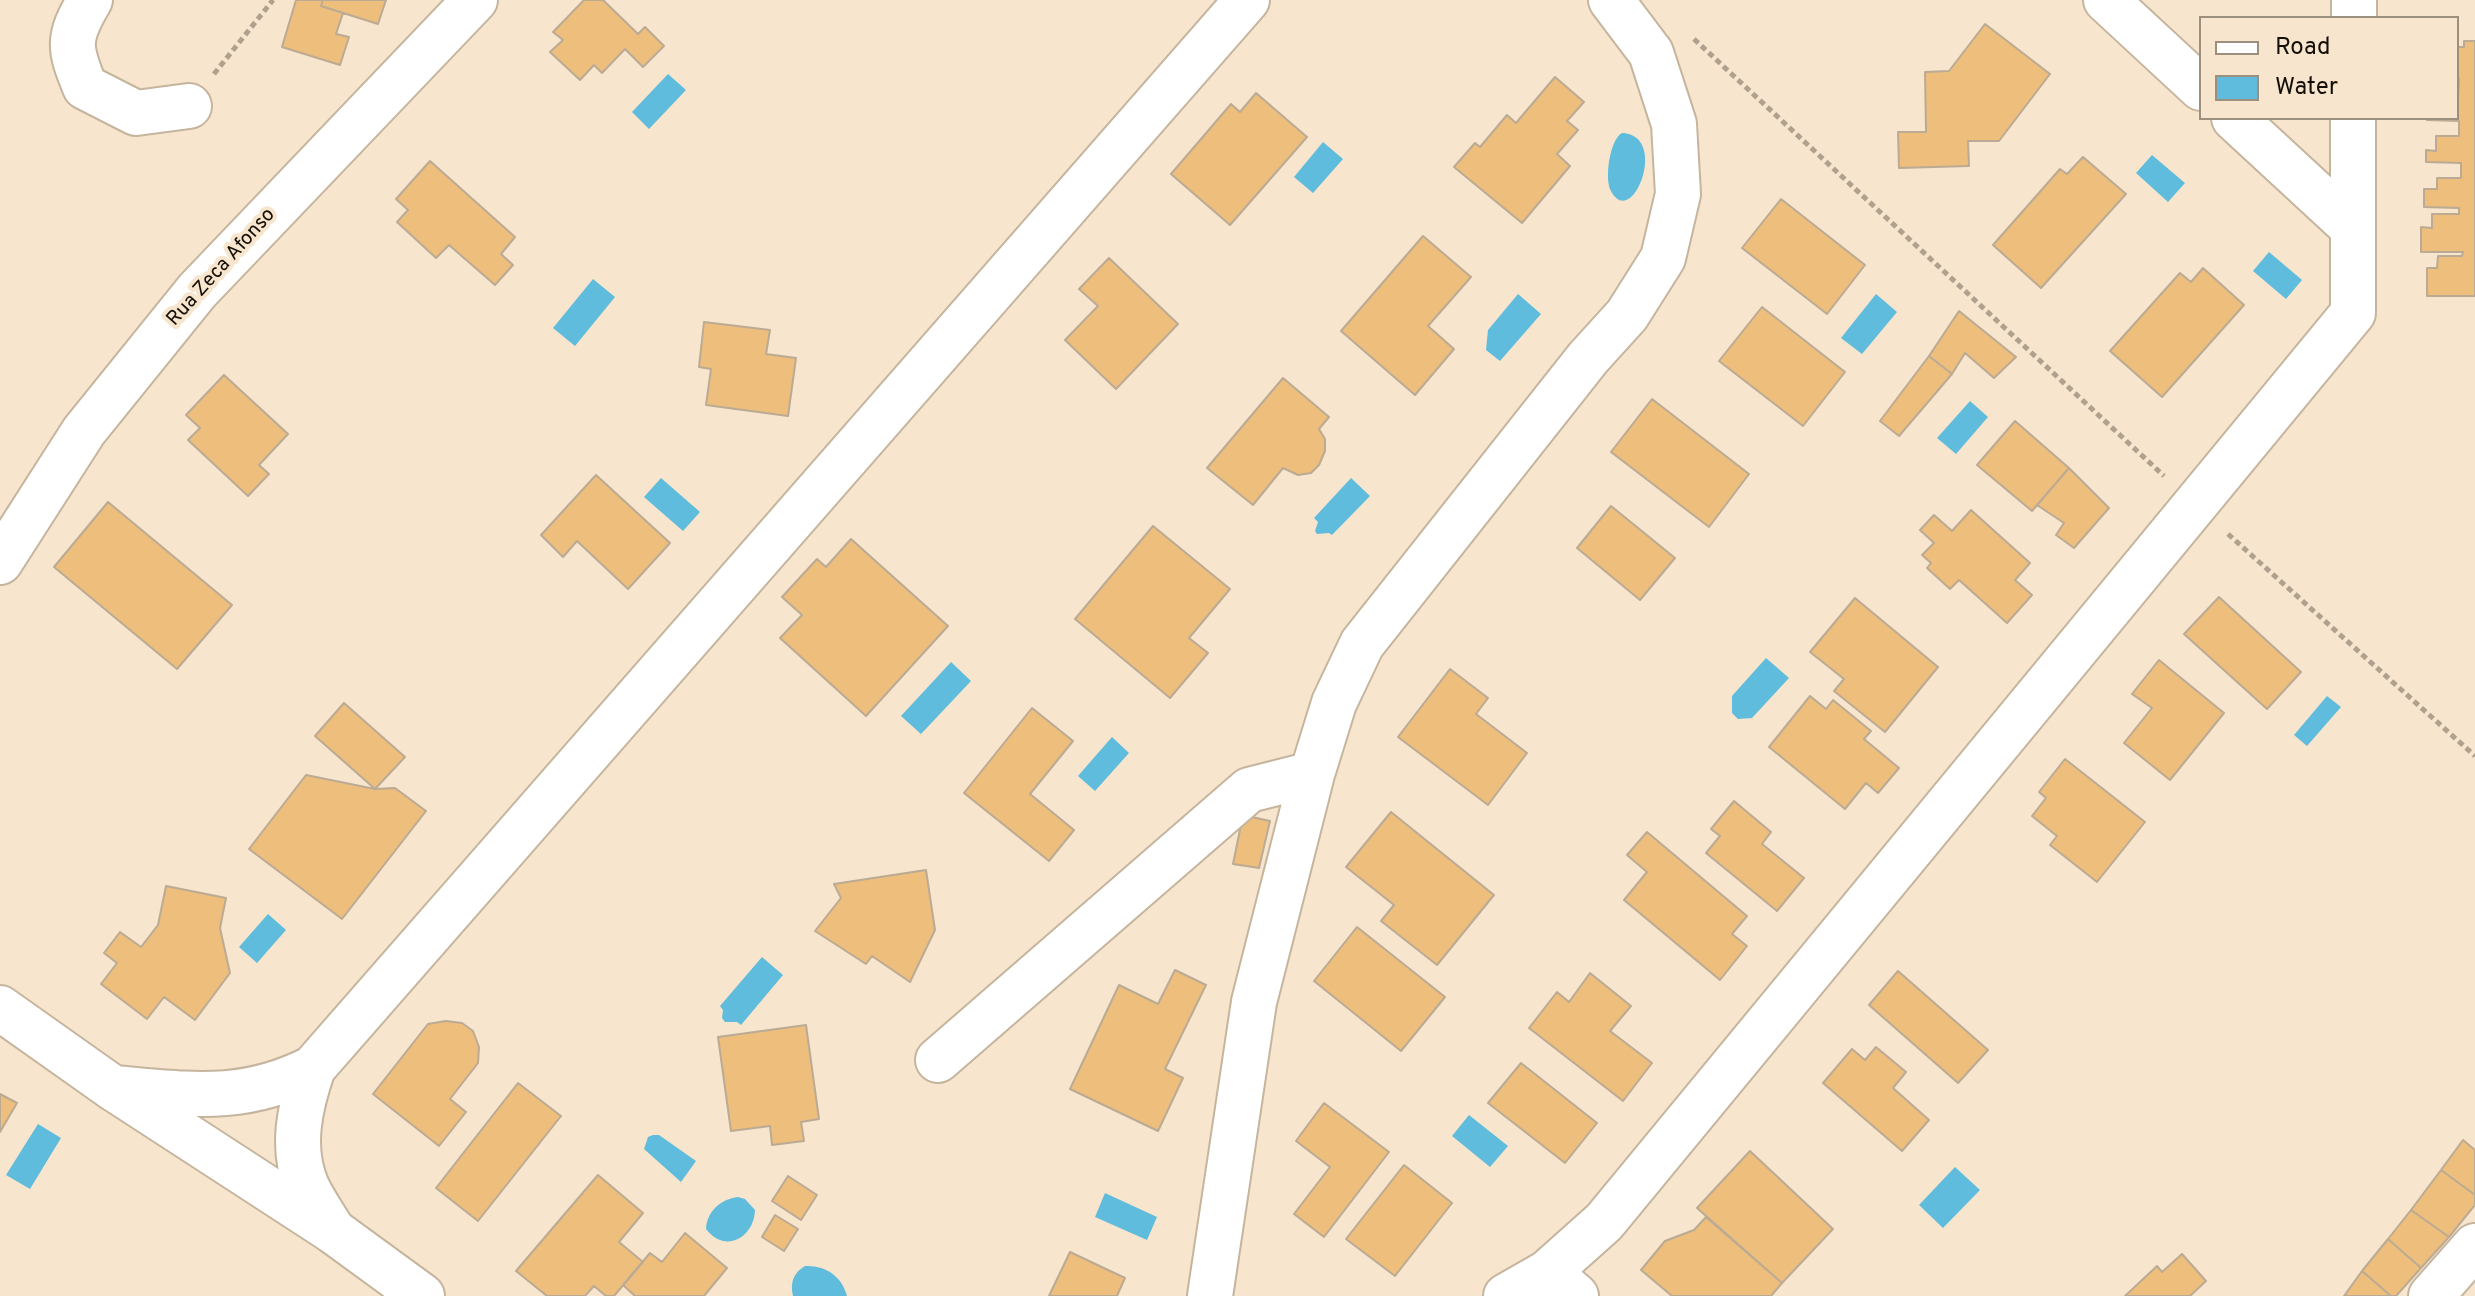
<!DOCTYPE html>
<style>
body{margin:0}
#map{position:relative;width:2475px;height:1296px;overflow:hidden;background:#f7e5cd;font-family:Overpass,sans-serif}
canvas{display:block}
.legend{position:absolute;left:2199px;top:16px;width:260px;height:104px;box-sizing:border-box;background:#f7e5cd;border:2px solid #9c8f7d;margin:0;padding:10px 14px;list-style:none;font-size:24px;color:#130e06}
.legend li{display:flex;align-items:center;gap:16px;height:40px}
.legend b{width:40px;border:2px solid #9c8f7d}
</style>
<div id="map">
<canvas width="2475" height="1296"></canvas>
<ul class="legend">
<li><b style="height:10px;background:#fff"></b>Road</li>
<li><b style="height:22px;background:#5fbcdc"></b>Water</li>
</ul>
</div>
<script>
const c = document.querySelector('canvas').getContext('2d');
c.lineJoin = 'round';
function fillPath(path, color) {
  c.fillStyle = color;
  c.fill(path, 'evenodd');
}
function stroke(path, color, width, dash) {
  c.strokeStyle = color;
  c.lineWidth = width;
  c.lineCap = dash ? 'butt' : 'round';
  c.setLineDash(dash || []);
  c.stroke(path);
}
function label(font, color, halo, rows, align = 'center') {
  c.font = font + ' Overpass,sans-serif';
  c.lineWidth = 8;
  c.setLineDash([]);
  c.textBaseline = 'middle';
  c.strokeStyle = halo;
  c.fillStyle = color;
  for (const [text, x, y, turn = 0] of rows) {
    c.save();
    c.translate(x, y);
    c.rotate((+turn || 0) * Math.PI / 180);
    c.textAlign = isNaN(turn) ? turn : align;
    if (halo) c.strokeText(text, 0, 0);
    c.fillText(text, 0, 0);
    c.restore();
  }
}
const water = new Path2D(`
 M668 74 686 90 649 129 632 112Z
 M1622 133C1670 135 1632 231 1611 191 1604 179 1610 139 1622 133Z
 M1323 142 1343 159 1313 193 1294 177Z
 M2152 155 2185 183 2168 202 2136 173Z
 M2269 252 2302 280 2286 299 2253 271Z
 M593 279 615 297 575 346 553 328Z
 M1518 294 1541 314 1500 361 1486 350 1488 330Z
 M1876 294 1897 312 1862 354 1841 338Z
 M1970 401 1988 417 1956 454 1937 438Z
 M661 478 700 512 683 531 644 497Z
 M1351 478 1370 496 1332 535 1329 533 1317 534 1315 531 1318 522 1314 518Z
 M1766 658 1789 678 1752 718 1738 719 1732 713V696Z
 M951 662 971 681 921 734 901 716Z
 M2327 696 2341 707 2307 746 2294 735Z
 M1112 737 1129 753 1095 791 1078 776Z
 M268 914 286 930 257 963 239 947Z
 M762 957 783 975 741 1025 737 1022H725L722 1018 723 1010 720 1006Z
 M1469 1115 1508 1146 1490 1167 1452 1136Z
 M38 1124 61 1138 30 1189 6 1175Z
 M653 1135H659L696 1161 681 1182 644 1149 648 1137Z
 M1955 1167 1980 1190 1943 1228 1919 1205Z
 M1105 1193 1157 1217 1147 1240 1095 1217Z
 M738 1197 745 1199 755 1210C754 1238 725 1254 706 1229 707 1211 721 1199 738 1197Z
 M805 1266C825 1265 842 1276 847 1296H793C790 1283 793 1273 805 1266Z`);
const building = new Path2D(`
 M296 0H323L321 6 343 13 336 34 349 37 340 65 282 47Z
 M323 0H386L378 24 321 6Z
 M584 0H603L638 34 645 27 664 46 643 67 625 49 602 73 594 65 580 80 550 52 563 40 553 32Z
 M1985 24 2050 74 1999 141H1968L1969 166 1899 168 1898 132H1926L1925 72 1949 71Z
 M2464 41H2475V296H2427V268H2437L2438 256H2462L2463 252H2421V227L2432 228V214H2459V208L2424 207V189H2437V178H2461V163L2426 162V150L2436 151V136H2459V121L2427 120 2426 118H2457L2459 79H2457V47H2464Z
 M1555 77 1584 102 1567 121 1578 130 1557 154 1570 166 1522 223 1454 167 1475 143 1480 147 1507 115 1516 123Z
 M1256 93 1307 137 1230 225 1171 174 1231 104 1240 112Z
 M2083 157 2126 194 2041 288 1993 245 2060 169 2067 174Z
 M430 161 515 237 501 254 513 265 495 285 449 245 436 258 397 222 408 210 396 199Z
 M1781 199 1865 265 1827 314 1742 248Z
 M1423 236 1471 277 1428 326 1454 349 1415 395 1341 331Z
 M1109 258 1178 324 1116 389 1065 340 1098 306 1079 289Z
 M2203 268 2244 305 2162 397 2110 351 2180 273 2191 282Z
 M1762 307 1845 372 1803 426 1719 361Z
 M1959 311 2016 357 1994 378 1965 353 1952 374 1929 356Z
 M704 322 770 330 766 354 796 358 788 416 706 405 711 369 699 367Z
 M1929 356 1952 374 1899 436 1880 421Z
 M224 375 288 434 259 465 269 474 248 496 188 440 200 428 186 415Z
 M1283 378 1329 417 1319 429 1325 439V451L1319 465 1311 473 1298 475 1283 468 1253 505 1207 468Z
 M1652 399 1749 474 1709 527 1611 452Z
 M2015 421 2069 468 2032 511 1977 465Z
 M2069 468 2109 508 2074 548 2056 535 2064 523 2037 505Z
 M596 475 670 543 628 589 577 541 563 557 541 535Z
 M108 502 232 605 177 669 54 567Z
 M1611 506 1675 558 1640 600 1577 548Z
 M1971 510 2030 563 2015 580 2032 595 2007 623 1959 580 1950 589 1927 568 1931 563 1922 555 1934 543 1920 530 1934 515 1952 531Z
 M1153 526 1230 589 1189 638 1208 653 1170 698 1075 619Z
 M851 539 948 626 866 716 780 638 802 615 782 597 817 559 826 567Z
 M2219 597 2301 672 2267 709 2184 634Z
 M1855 598 1938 667 1885 732 1834 691 1844 679 1810 652Z
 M2159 660 2224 713 2170 780 2124 743 2152 708 2132 694Z
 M1450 669 1488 698 1476 714 1527 753 1488 805 1398 737Z
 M1810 696 1826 709 1833 700 1871 731 1864 739 1899 768 1878 793 1866 783 1845 809 1769 747Z
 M344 703 405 757 375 789 315 736Z
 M1032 708 1073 741 1030 794 1074 830 1049 861 964 793Z
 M2065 759 2145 822 2097 882 2050 845 2057 836 2032 816 2046 798 2039 792Z
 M306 775 375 789 395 788 426 811 342 919 249 849Z
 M1734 801 1771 832 1762 844 1804 878 1777 911 1706 853 1720 836 1711 829Z
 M1391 812 1494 895 1437 965 1381 921 1394 905 1346 867Z
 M1243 815 1270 821 1259 868 1233 864Z
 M1647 832 1747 916 1732 934 1747 946 1720 980 1624 900 1647 872 1627 855Z
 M926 870 935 930 910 982 872 956 866 964 815 931 841 898 834 884Z
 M166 886 226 898 220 928 230 973 195 1020 164 997 147 1019 101 984 117 963 104 953 120 932 141 947 158 925Z
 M1357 927 1445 997 1401 1051 1314 981Z
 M1175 970 1206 985 1165 1069 1183 1078 1158 1131 1070 1089 1119 985 1158 1004Z
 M1898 971 1988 1050 1958 1083 1869 1005Z
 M1590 973 1631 1006 1610 1031 1652 1063 1623 1101 1529 1028 1557 992 1569 1002Z
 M446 1021 462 1023 473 1031 479 1047 478 1063 450 1099 466 1112 439 1146 373 1094 428 1024Z
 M806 1025 819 1119 801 1122 804 1141 772 1145 770 1126 731 1131 718 1037Z
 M1876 1047 1906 1072 1893 1088 1929 1120 1902 1151 1823 1083 1852 1049 1865 1060Z
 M1521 1063 1597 1123 1565 1163 1488 1103Z
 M518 1083 561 1116 478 1221 436 1188Z
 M0 1094 17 1103 0 1132Z
 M1324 1103 1389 1152 1324 1237 1294 1214 1330 1167 1296 1141Z
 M2463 1140 2475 1150V1195L2441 1170Z
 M1750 1151 1833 1229 1782 1283 1697 1208Z
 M1404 1165 1452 1203 1395 1276 1346 1239Z
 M2441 1170 2475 1195V1205L2449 1237 2411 1210Z
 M598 1175 643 1213 619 1242 643 1262 614 1296H606L594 1286 585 1296H547L516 1271Z
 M788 1176 817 1195 801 1220 772 1201Z
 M2411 1210 2449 1237 2421 1268 2388 1239Z
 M775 1215 798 1229 784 1251 762 1237Z
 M1706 1217 1782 1283 1771 1296H1672L1641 1270 1665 1241 1694 1230Z
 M685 1233 727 1268 704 1296H635L623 1285 650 1253 662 1262Z
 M2388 1239 2421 1268 2396 1296H2391L2362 1271Z
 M1070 1252 1125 1278 1117 1296H1049Z
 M2182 1254 2206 1281 2190 1296H2125L2157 1266 2162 1272Z
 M2362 1271 2391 1296H2344Z`);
const path = new Path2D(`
 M1694 39 2164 476
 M214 74 273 0
 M2228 534 2475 756`);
const street = new Path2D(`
 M90 0C67 38 69 48 85 87L136 113 189 106
 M2106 0 2201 88
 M2354 18V0
 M2234 118 2352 227
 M938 1060 1249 790 1312 774
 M313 1068C300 1106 290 1148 307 1187 314 1202 324 1216 333 1231
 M113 1088C189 1094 242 1104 313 1068L1247 0
 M1548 1272 1576 1296
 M1210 1296 1254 1002 1312 774 1334 703 1362 644 1588 358 1627 315 1663 258 1678 194 1674 124 1651 53 1611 0
 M1506 1296 1548 1272 1604 1222 2353 313V118`);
const secondary = new Path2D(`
 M0 562 84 431 197 291 475 0
 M0 1008 113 1088 333 1231 422 1296
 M2431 1296 2475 1246`);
const streetNames = [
 ["Rua Zeca Afonso",222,268,-48]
];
fillPath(water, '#5fbcdc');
fillPath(building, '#edbe7c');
stroke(building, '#bbaa94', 2);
stroke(street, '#c6b59e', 48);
stroke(secondary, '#c6b59e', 48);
stroke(path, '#afa18e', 5, [6, 4]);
stroke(street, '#fff', 44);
stroke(secondary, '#fff', 44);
label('20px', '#130e06', '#f7e5cd', streetNames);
</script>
